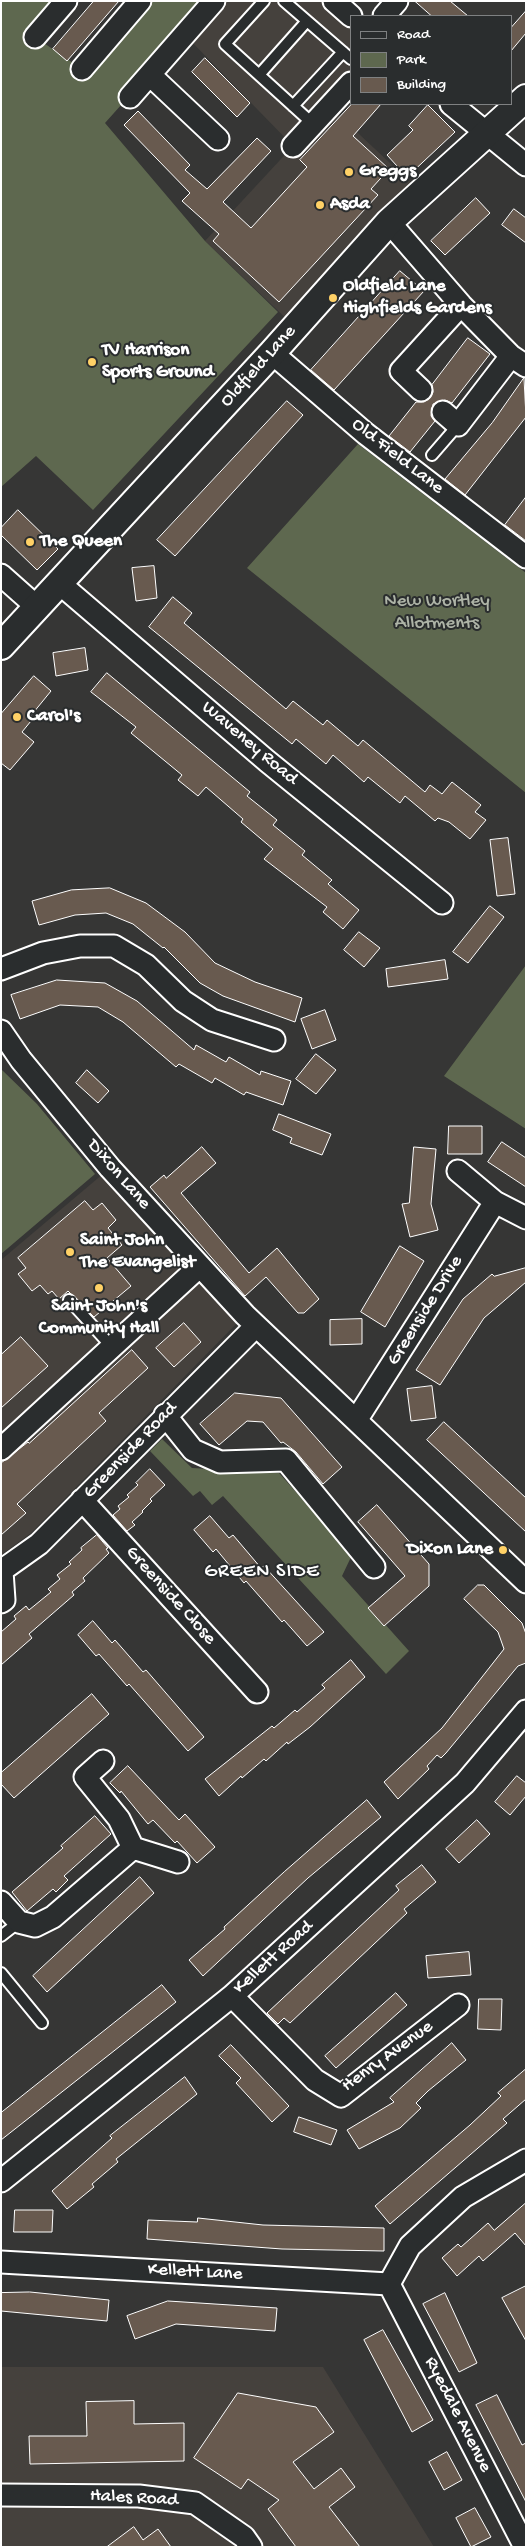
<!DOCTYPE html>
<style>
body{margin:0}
#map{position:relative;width:527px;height:2548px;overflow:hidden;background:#363635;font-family:"Gochi Hand",sans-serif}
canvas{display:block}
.frame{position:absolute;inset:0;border:2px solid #fff;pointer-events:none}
.legend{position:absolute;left:350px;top:15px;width:162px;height:90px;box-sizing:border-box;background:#2a2d2e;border:1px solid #7f8182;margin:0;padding:6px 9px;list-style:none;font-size:15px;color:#fff}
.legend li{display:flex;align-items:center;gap:10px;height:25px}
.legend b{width:25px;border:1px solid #7f8182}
</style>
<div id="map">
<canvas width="527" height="2548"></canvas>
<div class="frame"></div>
<ul class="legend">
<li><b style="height:6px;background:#2a2d2e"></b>Road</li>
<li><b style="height:14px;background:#5e684f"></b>Park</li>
<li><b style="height:14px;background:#685a4f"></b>Building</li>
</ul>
</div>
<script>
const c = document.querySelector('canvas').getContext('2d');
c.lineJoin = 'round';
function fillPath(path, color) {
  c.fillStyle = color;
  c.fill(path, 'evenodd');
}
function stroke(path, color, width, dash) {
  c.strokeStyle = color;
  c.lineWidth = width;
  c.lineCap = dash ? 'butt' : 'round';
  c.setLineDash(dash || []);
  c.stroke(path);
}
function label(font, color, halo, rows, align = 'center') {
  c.font = font + ' "Gochi Hand",sans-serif';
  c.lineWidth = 4;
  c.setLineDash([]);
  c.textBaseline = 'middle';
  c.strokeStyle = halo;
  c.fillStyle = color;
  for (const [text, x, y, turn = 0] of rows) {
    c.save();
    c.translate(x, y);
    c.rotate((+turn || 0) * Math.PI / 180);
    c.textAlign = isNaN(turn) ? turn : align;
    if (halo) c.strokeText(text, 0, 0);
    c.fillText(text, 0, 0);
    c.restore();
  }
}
const built = new Path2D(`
 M214 1H334L351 16V83L329 106 420 191 295 327 205 241 293 146 185 35Z
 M110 1168 245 1315 31 1533 1 1555V1260Z
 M1 2367H323L434 2547H1Z`);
const green = new Path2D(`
 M1 1H66L35 37 82 69 140 1H214L105 123 205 241 278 312 93 510 36 456 1 487Z
 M358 444 526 573V793L247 568Z
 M526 965V1129L444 1076Z
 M1 1069 37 1104 95 1174 1 1254Z
 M162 1439 192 1468 279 1473 352 1555 342 1576 409 1651 386 1674 223 1496 212 1505 200 1491 193 1496 150 1451Z`);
const building = new Path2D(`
 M94 1H119L67 61 53 49Z
 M415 1H450L468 16H432Z
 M526 11V33L511 51V28Z
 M205 58 250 103 237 117 192 72Z
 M352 104H381L353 136 389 169 371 189 378 195 279 302 213 241 219 234 182 201 190 193 124 125 138 111 190 165 185 170 207 189 257 138 271 151 223 202 251 228 307 167 300 160Z
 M428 105 455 132 407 177 387 155 413 130 409 126Z
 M476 198 490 213 445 255 431 241Z
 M514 209 526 218V243L502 225Z
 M400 271 424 291 334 390 311 370Z
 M468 338 490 354 452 403 445 400 433 404 431 416 435 421 410 452 389 436 416 402H424L430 398 433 392 432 385Z
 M524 378 526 417 465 495 445 479 492 423Z
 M287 401 303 415 175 556 157 540Z
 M526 497V541L505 525Z
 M18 510 58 549 37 570 1 535V528Z
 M154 566 157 598 136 601 132 568Z
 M173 597 192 613 184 623 286 709 293 701 323 725 327 720 358 746 363 740 425 792 430 785 442 794 452 782 481 805 475 812 486 820 470 839 449 822 438 818 435 821 405 796 400 803 368 777 364 782 333 755 326 764 296 739 292 744 149 627Z
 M85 648 88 670 56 676 53 653Z
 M107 673 250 792 247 796 277 820 273 825 305 851 302 855 332 880 328 884 359 910 343 929 323 912 327 907 264 859 273 849 241 822 243 819 206 787 198 796 178 780 182 775 131 733 136 727 91 692Z
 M34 676 51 691 29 718 31 721 22 732 34 742 10 770 1 763V714Z
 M508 838 515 894 497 896 490 840Z
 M110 888 146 903 185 932 215 963 255 982 302 998 295 1022 223 996 200 983 164 947 163 948 133 924 106 913 75 915 39 925 32 901 71 890Z
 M490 906 504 917 468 963 453 952Z
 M359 932 380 948 364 967 344 950Z
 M445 960 448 979 388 987 386 969Z
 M57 980 105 983 137 1001 194 1050 196 1045 226 1062 229 1057 260 1075 261 1071 291 1081 283 1105 246 1092 244 1095 215 1078 212 1083 179 1064 176 1067 123 1022 98 1007 60 1005 20 1019 11 995Z
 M325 1010 336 1040 312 1049 301 1019Z
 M316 1054 336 1070 316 1094 296 1079Z
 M87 1070 109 1091 98 1103 76 1083Z
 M279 1114 331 1134 322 1155 290 1143 292 1138 273 1130Z
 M449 1126H482V1154H448Z
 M502 1142 526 1158V1187L488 1162Z
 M202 1147 216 1163 181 1193 249 1273 277 1248 319 1299 304 1313H298L266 1277 245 1296 150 1187 164 1175 166 1178Z
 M414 1147 436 1149 431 1204 438 1230 410 1237 402 1204 409 1203Z
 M85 1201 93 1210 102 1203 116 1220 108 1228 122 1245 107 1258 131 1286 94 1317 68 1291 59 1299 52 1291 48 1294 40 1285 32 1291 18 1274 26 1268 18 1258Z
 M400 1246 424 1261 385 1327 361 1312Z
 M526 1268V1282L484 1318 440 1385 416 1370 463 1299 492 1274 494 1276Z
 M362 1319V1344L330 1345V1320Z
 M184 1323 201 1342 174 1367 156 1348Z
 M21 1337 48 1366 1 1408V1355Z
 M132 1350 148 1368 99 1413 106 1421 17 1504 26 1513 1 1535V1463L28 1442 29 1443Z
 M432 1386 436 1418 411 1421 407 1389Z
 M235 1393 281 1398 342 1467 323 1484 296 1452 283 1442 281 1443 263 1422 247 1421 219 1445 200 1424Z
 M444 1422 526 1498V1532L427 1440Z
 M150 1469 165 1485 150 1499 152 1501 142 1511 143 1512 132 1522 135 1525 127 1531 113 1515 120 1509 118 1506 129 1497 127 1495 138 1485 136 1483Z
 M377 1505 429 1564V1586L384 1626 368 1608 405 1576 358 1522Z
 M210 1516 229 1538 233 1535 261 1568 264 1566 324 1632 307 1646 284 1620 282 1622 246 1581 244 1583 216 1549 213 1552 194 1530Z
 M97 1535 108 1548 106 1549 109 1553 83 1578 85 1581 72 1592 74 1595 29 1634 32 1638 1 1665V1632L16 1619 14 1616 26 1606 29 1610 51 1592 48 1589 60 1579 57 1575 71 1564 69 1562 82 1550 81 1548Z
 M478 1585H484L522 1623 526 1634V1663L518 1666 446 1753 441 1758 437 1755 427 1766 429 1769 398 1799 384 1782 442 1728 504 1649 498 1632 464 1599Z
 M93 1621 112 1643 115 1640 143 1672 146 1670 204 1737 188 1751 129 1684 127 1686 99 1654 96 1656 78 1635Z
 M351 1660 365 1677 310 1727 288 1744 287 1742 266 1761 264 1759 242 1778 241 1776 219 1796 205 1779 272 1726 274 1728 295 1710 297 1712 325 1688 322 1685Z
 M92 1694 109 1714 14 1798 1 1784V1773Z
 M128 1766 179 1820 185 1814 215 1847 197 1863 177 1841 175 1843 153 1820 148 1824 121 1791 120 1793 110 1783Z
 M517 1776 526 1783V1796L510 1815 495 1802Z
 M367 1800 381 1817 308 1878 203 1976 189 1960 225 1929 224 1927 284 1872Z
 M95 1816 111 1834 64 1876 68 1880 56 1892 53 1889 27 1911 12 1892 63 1848 61 1846Z
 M477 1820 490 1834 459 1863 446 1849Z
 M422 1865 436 1882 404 1909 407 1913 290 2023 284 2018 278 2024 267 2013 399 1890 396 1886Z
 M140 1877 154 1893 47 1992 33 1976Z
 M469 1952 471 1975 428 1978 426 1956Z
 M162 1985 176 2002 1 2140V2113Z
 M396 1993 407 2005 336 2068 325 2056Z
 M479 1999H502L501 2030 478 2029Z
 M452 2043 466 2060 428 2091 416 2103 421 2108 400 2128 359 2149 347 2130 394 2102 390 2098Z
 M231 2045 289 2106 272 2122 236 2083 241 2078 219 2056Z
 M526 2069V2099L503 2119 507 2123 390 2224 375 2206 470 2125 501 2096 498 2093Z
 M185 2077 197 2094 116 2159 118 2162 92 2184 94 2187 67 2209 52 2191 112 2138 110 2136Z
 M299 2117 337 2130 331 2145 294 2132Z
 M526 2203V2246L515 2233 483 2261 479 2256 457 2276 442 2258 458 2244 461 2247 488 2223 494 2230Z
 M15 2210H53L52 2232H14Z
 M198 2218 263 2225 384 2228V2251L282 2249 147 2239 148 2220 197 2222Z
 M526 2286V2341L502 2298Z
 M30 2292 109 2300 107 2321 1 2311V2293Z
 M445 2293 477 2363 459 2372 423 2304Z
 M168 2301 277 2308 275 2331 176 2324 135 2339 127 2316Z
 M383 2330 433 2420 412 2432 364 2340Z
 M238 2393 316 2407 334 2432 293 2462 314 2489 341 2468 355 2487 329 2507 360 2547H296L268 2509 279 2500 248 2479 241 2489 194 2458Z
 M497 2395 522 2445 526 2443V2502L476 2405Z
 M134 2401V2424L184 2423V2461L30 2464 29 2436H87L86 2402Z
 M447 2452 462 2480 444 2490 429 2462Z
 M475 2508 491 2537 471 2547 456 2518Z
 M134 2527 143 2540 158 2529 171 2547H107Z`);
const service = new Path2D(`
 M264 1 225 44 313 124
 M284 1 351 59
 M259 75 307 21
 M293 106 343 52
 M432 455 458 425
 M69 1300 112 1347
 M1 1936 19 1922
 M1 1973 42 2023`);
const minor = new Path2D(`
 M334 1 351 16
 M384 16 397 1
 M35 37 66 1
 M82 69 140 1
 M150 75 218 139
 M130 97 214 1
 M451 104 526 165
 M293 146 351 83
 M389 222 461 305 511 356 526 366
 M272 353 366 434 526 557
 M421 390 401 371 461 305
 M443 412 458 425 511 356
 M1 575 37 607
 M59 583 267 761 442 903
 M1 969 43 953 80 946H114L146 965 183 1001 212 1020 274 1040
 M1 1031 21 1060 110 1168 245 1315 526 1582
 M458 1171 495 1202 526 1218
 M165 1415 193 1450 220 1462 286 1460 374 1567
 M357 1419 495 1202
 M1 1449 200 1266
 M82 1500 257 1692
 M1 1571 39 1544 256 1326
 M1 1602 4 1600 2 1571
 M133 1848 178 1862
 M1 1902 19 1922 35 1926 53 1917 133 1848 119 1819 85 1777 103 1761
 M232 1996 315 2080 341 2096 458 2005
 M1 2181 232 1996 465 1783 526 1711
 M1 2262 389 2284
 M389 2284 525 2547
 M389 2284 410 2246 463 2197 526 2160
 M1 2495 139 2496 195 2503 244 2537 251 2547`);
const tertiary = new Path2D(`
 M1 646 272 353 389 222 526 98`);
const markers = [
 [349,172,5,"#ffd166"],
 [320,205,5,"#ffd166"],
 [333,298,5,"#ffd166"],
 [92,362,5,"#ffd166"],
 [30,542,5,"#ffd166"],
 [17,717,5,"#ffd166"],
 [70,1252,5,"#ffd166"],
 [99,1288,5,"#ffd166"],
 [503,1550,5,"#ffd166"]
];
const poiNames = [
 ["Greggs",359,172],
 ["Asda",330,205],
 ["Oldfield Lane",343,287],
 ["Highfields Gardens",343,309],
 ["TV Harrison",102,351],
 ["Sports Ground",102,373],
 ["The Queen",40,542],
 ["Carol's",27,717],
 ["Saint John",80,1241],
 ["The Evangelist",80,1263],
 ["Saint John's",99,1307,"center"],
 ["Community Hall",99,1329,"center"],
 ["Dixon Lane",493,1550,"right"]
];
const streetNames = [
 ["Oldfield Lane",259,367,-48],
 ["Old Field Lane",397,457,38],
 ["Waveney Road",249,744,40],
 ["Dixon Lane",118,1175,49],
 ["Greenside Drive",426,1311,-58],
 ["Greenside Road",131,1451,-46],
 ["Greenside Close",170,1596,48],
 ["Kellett Road",274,1958,-42],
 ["Henry Avenue",388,2057,-36],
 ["Kellett Lane",195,2273,3],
 ["Ryedale Avenue",457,2415,63],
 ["Hales Road",134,2499,3]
];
const parkNames = [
 ["New Wortley",437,602],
 ["Allotments",437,624]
];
const neighbourhoodNames = [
 ["GREEN SIDE",262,1573]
];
fillPath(built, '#45413d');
fillPath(green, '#5e684f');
fillPath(building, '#685a4f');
stroke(building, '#fff', 1);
stroke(service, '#fff', 14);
stroke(minor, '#fff', 25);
stroke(tertiary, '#fff', 30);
stroke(service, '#2a2d2e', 10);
stroke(minor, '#2a2d2e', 21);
stroke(tertiary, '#2a2d2e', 26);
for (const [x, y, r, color] of markers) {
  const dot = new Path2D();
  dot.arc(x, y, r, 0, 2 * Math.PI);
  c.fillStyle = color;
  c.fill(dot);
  stroke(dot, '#2a2d2e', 2);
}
label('bold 19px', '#fff', '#2a2d2e', poiNames, 'left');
label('19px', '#fff', '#2a2d2e', streetNames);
label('19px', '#aeb4a7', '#2a2d2e', parkNames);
c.letterSpacing = '1px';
label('20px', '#fff', '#2a2d2e', neighbourhoodNames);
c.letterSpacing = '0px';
</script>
